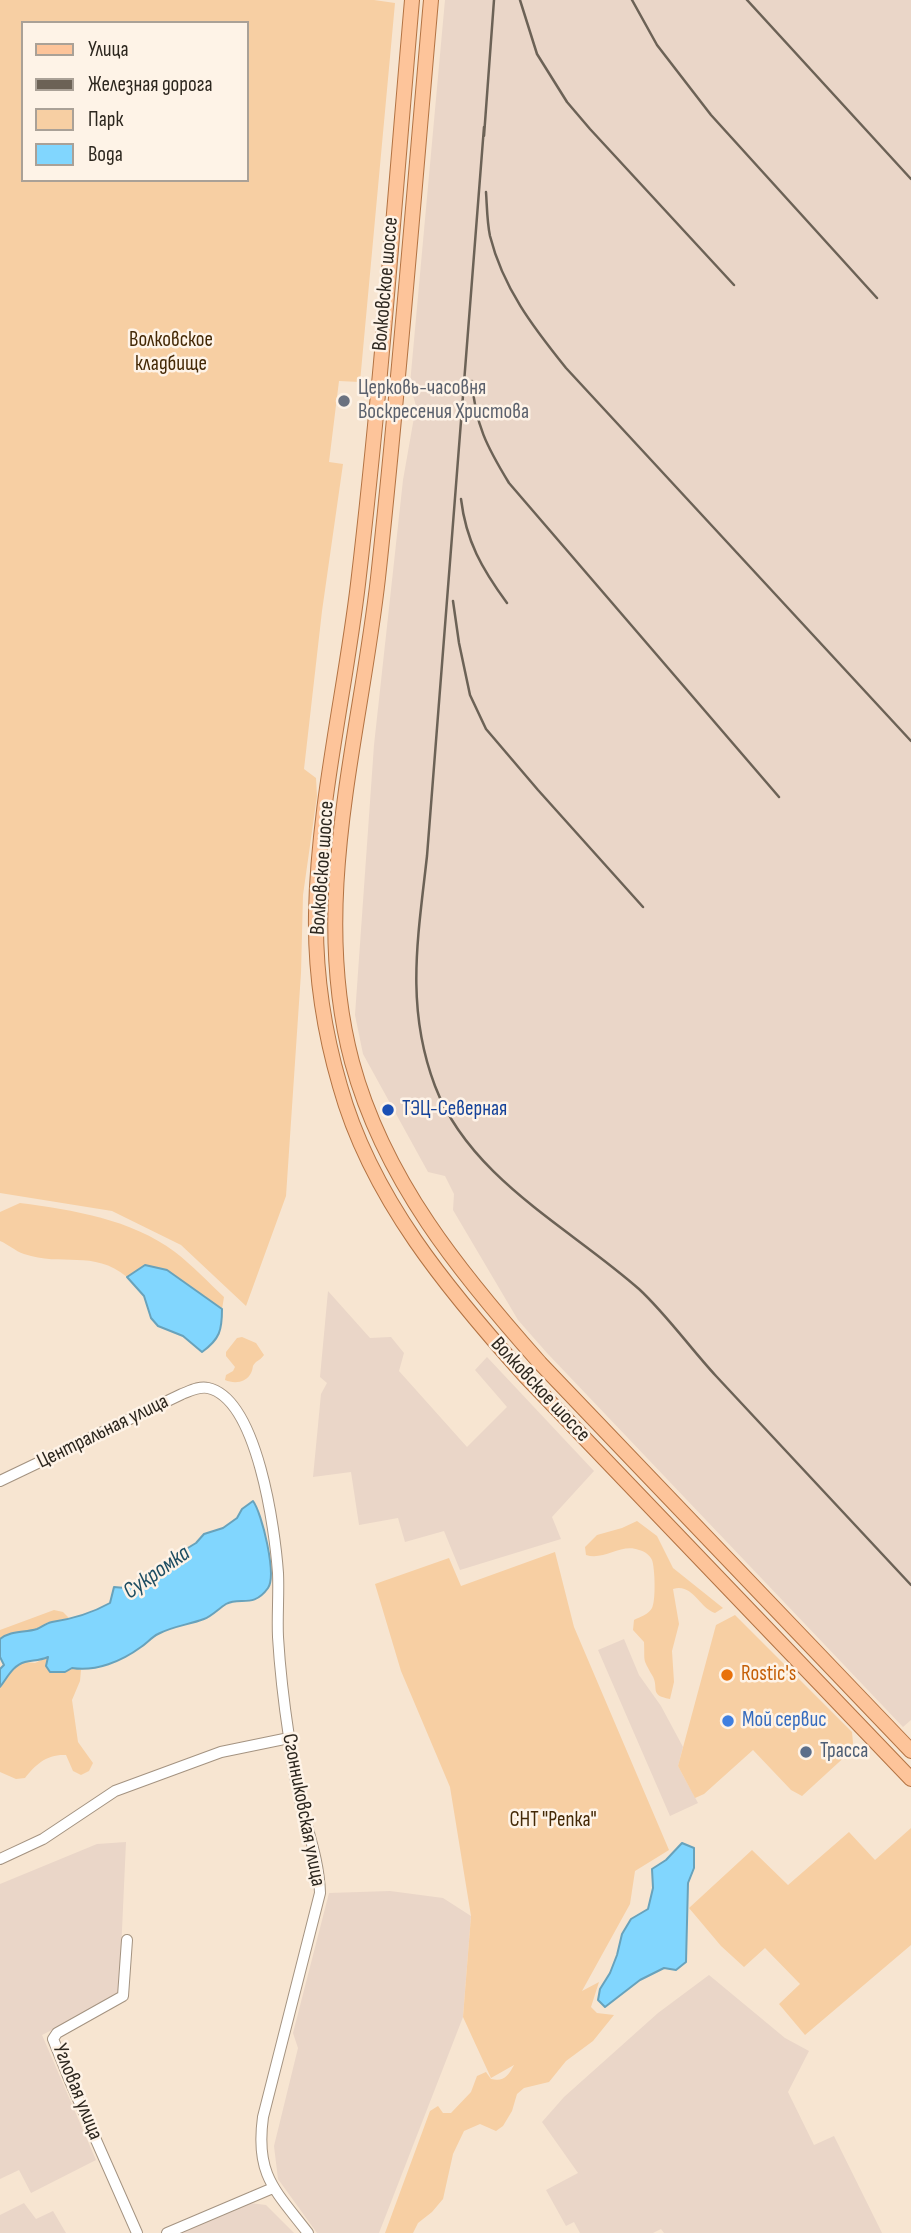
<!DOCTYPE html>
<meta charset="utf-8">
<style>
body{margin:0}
#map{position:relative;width:911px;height:2233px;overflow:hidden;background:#f7e5d1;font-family:"Sofia Sans Condensed",sans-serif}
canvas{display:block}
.legend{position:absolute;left:21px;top:21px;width:228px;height:161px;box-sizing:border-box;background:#fef3e7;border:2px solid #aaa197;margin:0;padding:9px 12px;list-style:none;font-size:21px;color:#2d271f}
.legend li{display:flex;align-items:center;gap:14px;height:35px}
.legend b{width:35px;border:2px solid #aaa197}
</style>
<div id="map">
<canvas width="911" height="2233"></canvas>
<ul class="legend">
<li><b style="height:9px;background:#fdc49a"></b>Улица</li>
<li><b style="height:9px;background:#6c6256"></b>Железная дорога</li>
<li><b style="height:19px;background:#f7cfa3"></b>Парк</li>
<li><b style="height:19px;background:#81d6fe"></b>Вода</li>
</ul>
</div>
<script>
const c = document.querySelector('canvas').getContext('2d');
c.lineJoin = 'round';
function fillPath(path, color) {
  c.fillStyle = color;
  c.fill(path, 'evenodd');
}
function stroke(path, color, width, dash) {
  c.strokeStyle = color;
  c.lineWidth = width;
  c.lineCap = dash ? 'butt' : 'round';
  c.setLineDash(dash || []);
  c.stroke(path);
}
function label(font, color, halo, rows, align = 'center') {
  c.font = font + ' "Sofia Sans Condensed",sans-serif';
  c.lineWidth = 5;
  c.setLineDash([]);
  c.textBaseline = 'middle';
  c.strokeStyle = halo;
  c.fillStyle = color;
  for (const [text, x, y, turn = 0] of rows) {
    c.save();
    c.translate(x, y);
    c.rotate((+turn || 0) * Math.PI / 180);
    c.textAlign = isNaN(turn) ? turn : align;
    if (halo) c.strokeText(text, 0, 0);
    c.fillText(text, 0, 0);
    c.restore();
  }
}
const industrial = new Path2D(`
 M445 0H911V1720L903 1727 547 1353 518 1320 453 1210 454 1194 445 1176 428 1172 363 1054 355 1015 374 745 403 480 416 406 410 384Z
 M328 1291 370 1338 391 1337 404 1353 399 1371 467 1447 507 1407 475 1370 487 1357 594 1471 552 1517 561 1539 460 1570 444 1531 405 1542 398 1518 359 1525 351 1472 313 1477 321 1394 327 1383 320 1377Z
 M624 1639 639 1675 661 1706 683 1747 678 1766 698 1803 670 1816 598 1650Z
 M126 1842 119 1996 42 2035 96 2160 31 2193 19 2170 0 2179V1884L97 1844Z
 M390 1891 443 1898 471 1916 463 2017 379 2233H317L278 2179 274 2146 298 2048 293 2033 329 1893Z
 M709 1975 785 2038 809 2051 788 2092 814 2145 834 2136 882 2233H664L661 2229 653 2233H580L574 2222 566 2226 546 2190 578 2173 542 2122 564 2097 658 2013Z
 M24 2203 36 2219 53 2211 66 2233H0V2215Z
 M250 2203 266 2205 294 2233H180Z`);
const green = new Path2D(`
 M0 0H374L395 3 360 382 339 381 329 462 343 464 322 611 304 769 316 778 317 796 303 895 301 973 286 1196 246 1306 181 1245 112 1211 0 1193ZM23 23H247V180H23Z
 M20 1203C73 1210 131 1219 175 1252 192 1265 208 1282 224 1297L222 1309 167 1270 145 1265 127 1277C93 1249 62 1267 24 1254 15 1251 8 1244 0 1241V1212Z
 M242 1337 256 1343 264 1355C262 1358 259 1360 256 1362 251 1367 254 1367 251 1373 246 1383 234 1384 225 1380L226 1375 233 1371 235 1367 226 1356V1352L237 1338Z
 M637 1521 657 1536 673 1568 723 1608 715 1613C699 1608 693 1583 673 1589L679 1624 672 1651 674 1682 670 1699C648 1695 660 1688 652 1675 642 1657 645 1663 644 1642L633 1630 634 1620C640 1617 649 1614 652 1608 656 1601 655 1568 652 1560 650 1555 644 1551 639 1550 621 1543 604 1561 586 1555L585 1547 597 1535 622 1528Z
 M555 1552 574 1627 669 1850 635 1871 630 1904 582 1991 599 1982 591 2007 597 2013 614 2015 593 2041 566 2061 549 2082 524 2088 517 2094 512 2111 503 2126 496 2131 480 2124 464 2131 453 2154 443 2199 432 2212 418 2223 413 2233H385L430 2111 438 2106 443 2113H451L471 2092 477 2076 486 2072 491 2079C504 2082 508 2076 514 2065L491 2078 463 2017 471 1916 450 1787 401 1671 375 1584 449 1558 461 1586Z
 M54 1610 63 1612 70 1619 49 1622 36 1629 5 1635 0 1639V1630Z
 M735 1615 852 1732 853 1743 850 1752 802 1796 791 1790 753 1750 704 1794 695 1798 678 1766 716 1625Z
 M48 1657 72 1668 81 1670 80 1681 72 1700 78 1742 93 1763 89 1771 81 1775 73 1771 66 1755C47 1754 36 1764 25 1778L16 1779 0 1772V1687L13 1668 25 1662 35 1663Z
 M911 1828V1945L805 2035 779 2004 800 1984 765 1948 744 1967 721 1946 689 1908 752 1850 788 1885 849 1832 875 1860Z`);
const water = new Path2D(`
 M145 1265 167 1270 222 1309C222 1330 220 1339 202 1352L183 1336 158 1326 151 1318 144 1296 127 1277Z
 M253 1501C262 1513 277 1575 268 1588 253 1609 240 1596 226 1604 218 1609 212 1616 204 1619 188 1625 173 1626 158 1634 152 1637 147 1643 141 1647 122 1661 96 1672 72 1668L65 1672H50L46 1666 48 1657C39 1661 33 1660 25 1662 13 1665 7 1678 0 1687V1669L4 1665 0 1657V1639C11 1630 24 1633 37 1629 42 1627 46 1623 52 1622 72 1619 92 1613 110 1603L114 1587 125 1588 158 1566 196 1543 204 1534 223 1528 237 1518 242 1509Z
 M682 1843 694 1848V1868L688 1883 686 1962 676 1970 664 1968 640 1980 605 2007 598 2000 600 1989 610 1973 617 1955 622 1934 631 1919 648 1909 653 1888 652 1869 666 1860Z`);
const minor = new Path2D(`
 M0 1481 182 1394C190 1391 199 1386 208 1388 258 1399 275 1531 278 1573 279 1595 277 1616 278 1637 280 1671 284 1704 289 1737 291 1755 294 1773 298 1790 305 1825 319 1857 320 1893L263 2117C255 2175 275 2190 308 2233
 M0 1859 43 1839 115 1791 221 1752 289 1738
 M127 1940 123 1996 57 2033 53 2039 70 2081 137 2233
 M167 2233 273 2188`);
const major = new Path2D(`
 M412 0C395 195 381 390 358 584 345 693 318 804 316 914 315 972 324 1031 340 1086 371 1198 449 1291 525 1376L911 1779
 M431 0C414 193 399 386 378 578 360 739 309 901 352 1062 384 1180 460 1273 540 1363L911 1751`);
const rail = new Path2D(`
 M520 0 537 54 567 102 590 129 734 285
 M632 0 657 45 711 115 877 298
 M747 0 911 179
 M484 127 427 856C418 937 405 1007 435 1086 470 1178 569 1227 639 1289 666 1314 691 1349 716 1376 781 1446 846 1516 911 1585
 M484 136 494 0
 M486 192C487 206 487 222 490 236 503 288 533 327 566 368L911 741
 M472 381C475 424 487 447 509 483L779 797
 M461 499C466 541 482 569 507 603
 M453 601 459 643 470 695 486 729 538 790 643 907`);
const markers = [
 [344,401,7,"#6b7280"],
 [388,1110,7,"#1a4fb4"],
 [727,1675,7,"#e8710a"],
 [728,1721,7,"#3f7fe0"],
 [806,1752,7,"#5c6f8a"]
];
const streetNames = [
 ["Волковское шоссе",386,284,-85],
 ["Волковское шоссе",323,868,-86],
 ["Волковское шоссе",540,1390,47],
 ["Центральная улица",103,1432,-26],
 ["Сгонниковская улица",303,1810,79],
 ["Угловая улица",77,2092,68]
];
const parkNames = [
 ["Волковское",171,341],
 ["кладбище",171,365],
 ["СНТ \"Репка\"",553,1821]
];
const worshipNames = [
 ["Церковь-часовня",358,389],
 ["Воскресения Христова",358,413]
];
const transitNames = [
 ["ТЭЦ-Северная",402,1110]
];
const foodNames = [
 ["Rostic's",741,1675]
];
const shopNames = [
 ["Мой сервис",742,1721]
];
const serviceNames = [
 ["Трасса",820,1752]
];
const waterNames = [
 ["Сукромка",157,1573,-35]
];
fillPath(industrial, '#ead6c8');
fillPath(green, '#f7cfa3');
fillPath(water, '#81d6fe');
stroke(water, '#68a2bb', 2);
stroke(minor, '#a49381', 12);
stroke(major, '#b37343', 16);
stroke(minor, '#fff', 10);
stroke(major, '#fdc49a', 14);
stroke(rail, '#6c6256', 2.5);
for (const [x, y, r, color] of markers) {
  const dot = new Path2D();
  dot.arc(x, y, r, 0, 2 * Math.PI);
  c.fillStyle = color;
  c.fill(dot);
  stroke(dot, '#fef3e7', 2.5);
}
label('21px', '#2d271f', '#fef3e7', streetNames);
label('21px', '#442906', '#fef3e7', parkNames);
label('21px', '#5b616d', '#fef3e7', worshipNames, 'left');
label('21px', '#164399', '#fef3e7', transitNames, 'left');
label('21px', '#c56008', '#fef3e7', foodNames, 'left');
label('21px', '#366cbe', '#fef3e7', shopNames, 'left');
label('21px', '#4e5e75', '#fef3e7', serviceNames, 'left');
label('italic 23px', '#1d4d62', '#fef3e7', waterNames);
</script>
